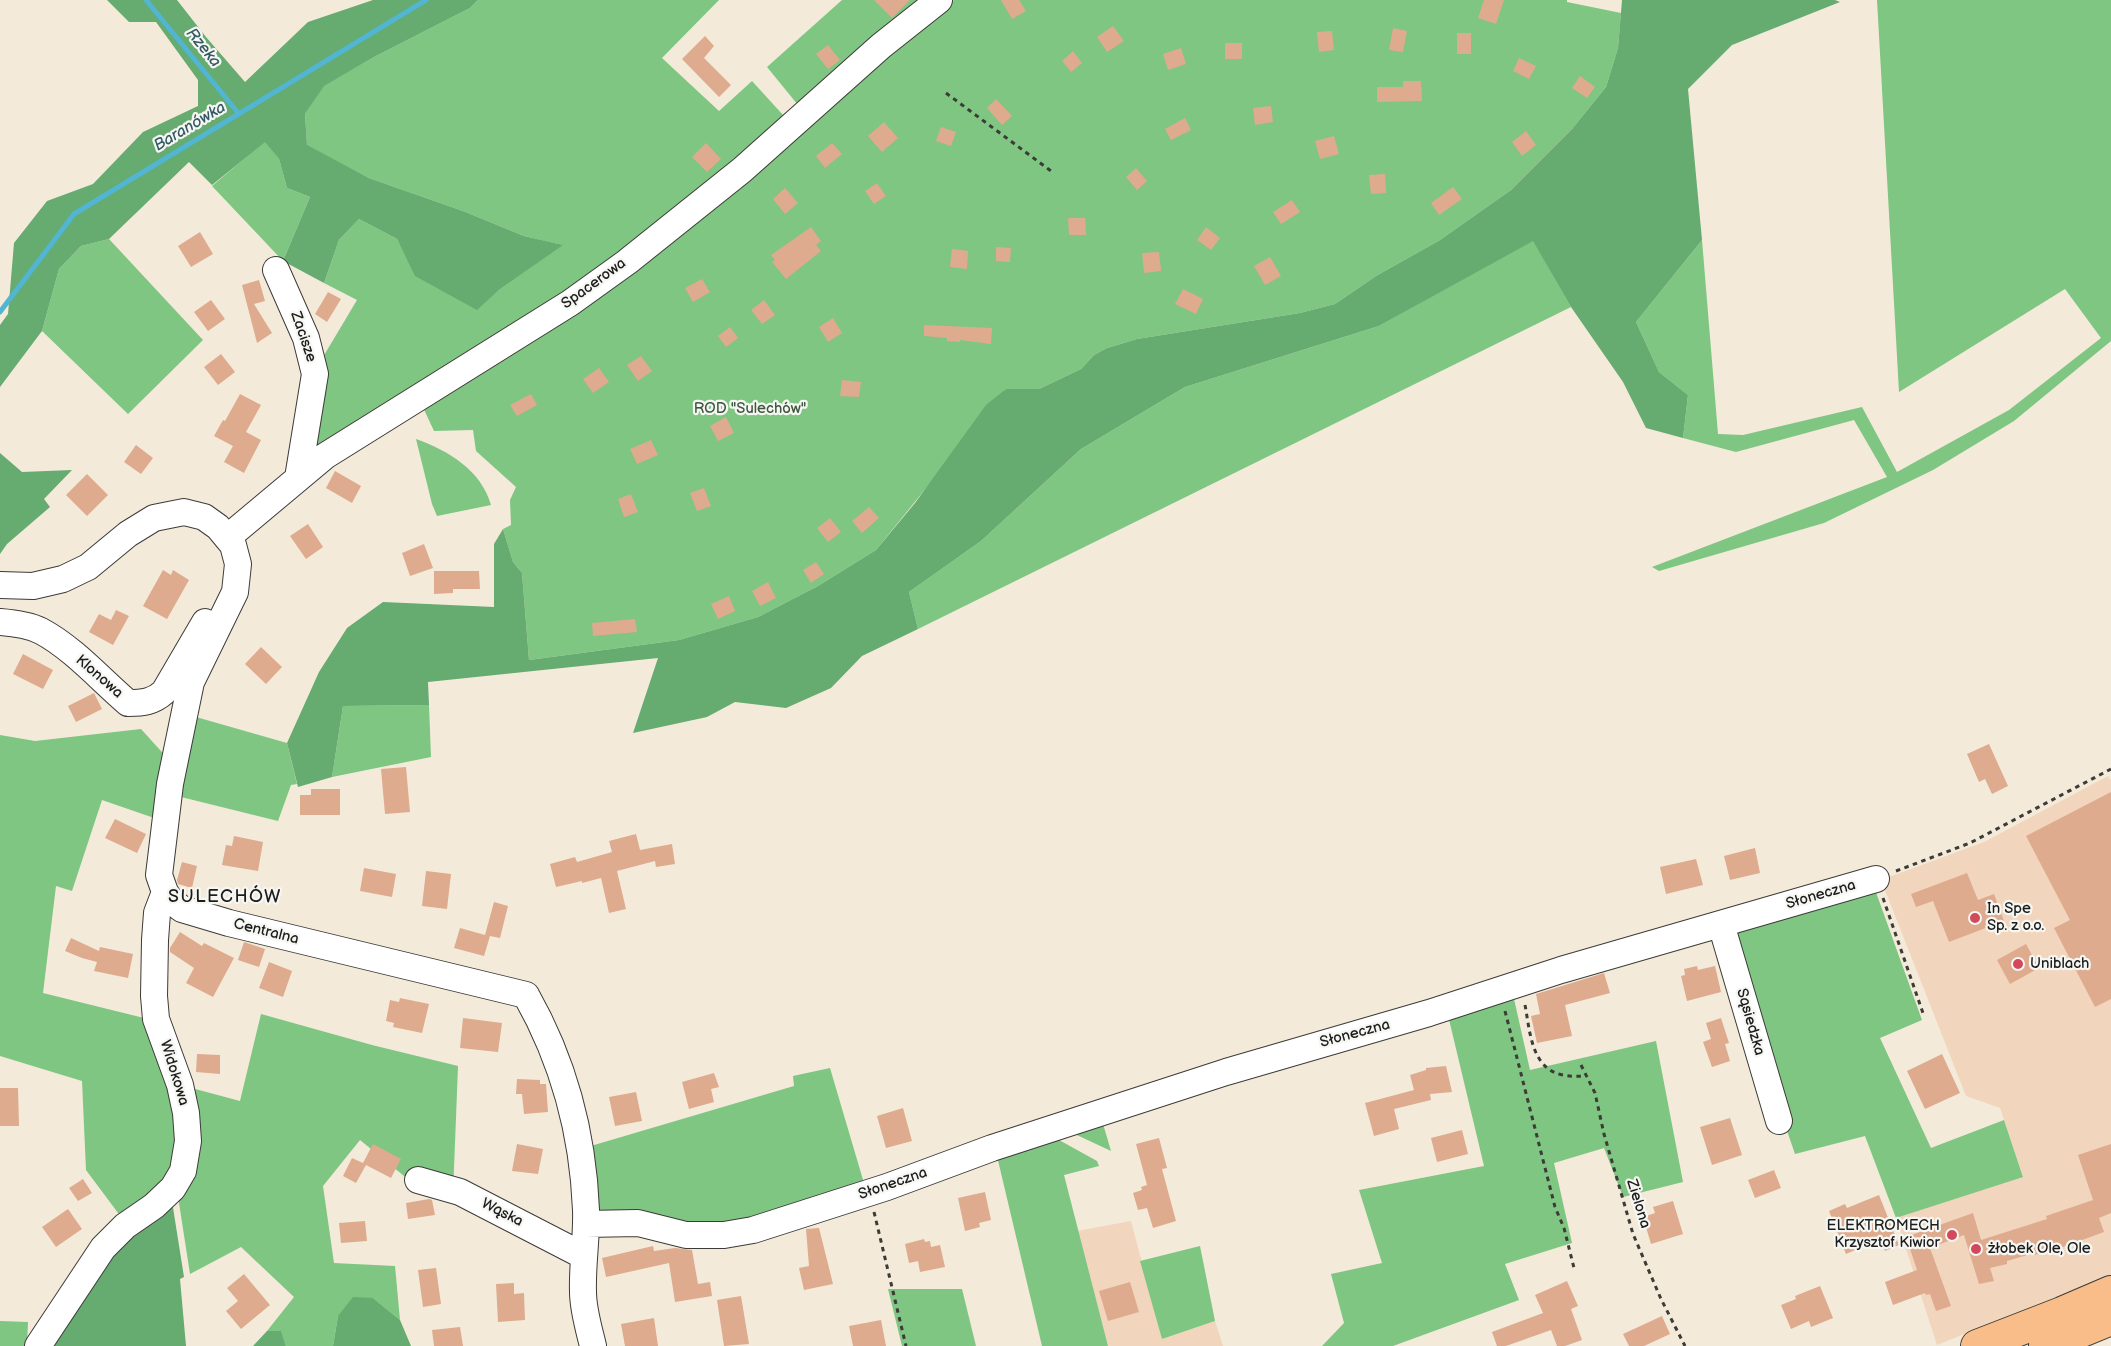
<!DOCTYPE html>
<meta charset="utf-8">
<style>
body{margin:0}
canvas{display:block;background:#f3ead9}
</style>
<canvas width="2111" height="1346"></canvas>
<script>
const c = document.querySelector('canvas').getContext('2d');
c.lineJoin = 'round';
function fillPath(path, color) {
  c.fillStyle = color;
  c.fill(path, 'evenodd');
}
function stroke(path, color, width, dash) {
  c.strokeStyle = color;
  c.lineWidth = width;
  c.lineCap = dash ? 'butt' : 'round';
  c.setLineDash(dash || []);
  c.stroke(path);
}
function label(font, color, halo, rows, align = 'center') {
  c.font = font + ' "Balsamiq Sans",sans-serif';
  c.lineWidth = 4.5;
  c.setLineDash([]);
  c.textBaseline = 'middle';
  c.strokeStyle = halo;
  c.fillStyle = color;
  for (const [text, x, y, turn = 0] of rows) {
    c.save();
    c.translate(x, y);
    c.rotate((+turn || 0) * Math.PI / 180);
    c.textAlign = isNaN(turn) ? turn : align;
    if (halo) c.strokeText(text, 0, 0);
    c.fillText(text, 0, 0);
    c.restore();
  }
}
const built = new Path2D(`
 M2108 776 2111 780V1275L1937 1345 1896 1218 2023 1176 2000 1108 1966 1096 1881 880 1984 842Z
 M1131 1221 1162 1339 1215 1321 1223 1346H1108L1077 1231Z`);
const green = new Path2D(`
 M478 0H719L662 58 719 111 752 81 783 115 781 125 576 290 303 469 317 367 357 300 324 283 339 240 359 219 397 239 416 276 477 309 499 290 562 245 524 236 463 211 369 178 307 146 305 114 323 86 374 57 470 8Z
 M842 0H927L798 105 767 67Z
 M954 0H1567V2L1621 13 1618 48 1606 87 1572 129 1511 190 1440 240 1376 276 1335 304 1300 313 1137 339 1107 348 1094 355 1081 369 1039 389H1006L876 550 818 586 758 617 679 640 529 660 522 573 513 562 503 529 511 525 510 500 516 487 476 451 473 430 434 431 421 403Z
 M1877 0H2111V341L2014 421 1933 470 1824 523 1659 571 1652 567 1887 477 1854 420 1736 452 1683 438 1688 395 1659 372 1636 322 1702 240 1718 434 1743 435 1862 407 1897 472 2009 410 2101 338 2065 289 1899 392Z
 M265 141 279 159 287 188 310 197 283 261 212 186Z
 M109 239 203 340 128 414 42 331 59 269 81 246Z
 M1533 240 1571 307 918 629 909 592 981 541 1081 449 1185 387 1379 326Z
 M416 439C449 451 481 470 491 505L437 516 432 504Z
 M429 705 431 757 332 777 343 706Z
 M189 715 287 743 297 784 291 785 278 821 173 795Z
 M141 729 170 761 160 820 102 800 72 891 56 886 43 993 152 1020 173 1081 179 1168 124 1221 86 1170 82 1081 0 1056V735L35 741Z
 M1873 884 1922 1020 1880 1038 1931 1148 2004 1120 2023 1177 1896 1218 1865 1136 1795 1154 1747 1015 1721 929Z
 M1512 990 1530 1070 1656 1041 1683 1182 1623 1197 1604 1148 1554 1163 1572 1243 1505 1264 1519 1300 1393 1346H1322L1344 1323 1331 1274 1382 1263 1359 1190 1484 1166 1447 1011Z
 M261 1014 372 1045 458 1066 453 1194 415 1185 360 1140 323 1186 334 1263 395 1266 400 1320 373 1298 338 1316 333 1346H286L281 1332 267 1331 294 1297 241 1247 190 1274 177 1190 184 1086 240 1101Z
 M830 1068 866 1190 752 1227 590 1221 584 1148 794 1086 793 1076Z
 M1101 1117 1111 1151 1064 1129Z
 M1050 1135 1097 1161 1099 1166 1064 1175 1108 1346H1042L996 1152Z
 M1200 1246 1215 1321 1162 1339 1140 1261Z
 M888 1289H962L976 1346H902Z
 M0 1321 28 1322 27 1346H0Z`);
const forest = new Path2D(`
 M107 0H177L206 37 245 82 308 22 373 0H478L470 8 374 57 324 86 305 114 307 145 369 178 463 211 524 236 563 245 499 290 477 310 415 276 397 239 359 219 339 240 324 283 283 261 310 197 287 188 279 159 265 142 212 185 189 162 109 239 81 246 59 269 42 331 0 387V325L8 314 14 243 47 201 93 184 143 132 198 106V80L156 22H129Z
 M1622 0H1835L1840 2 1732 45 1688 89 1702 240 1636 322 1659 372 1688 395 1683 438 1646 428 1623 382 1571 307 1533 241 1379 326 1185 387 1081 449 981 541 909 592 918 629 862 656 831 688 786 708 735 702 707 717 633 733 658 658 428 682 429 705 343 706 332 777 298 787 287 743 319 672 347 628 383 602 494 607V544L503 529 513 562 522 573 529 660 679 640 758 617 818 586 876 550 915 503 986 405 1006 389H1039L1081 369 1094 355 1107 348 1137 339 1300 313 1335 304 1376 276 1440 240 1511 190 1572 129 1606 87 1618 48Z
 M0 453 22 472 72 470 44 499 50 507 7 544 0 554Z
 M171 1195 184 1277 180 1279 186 1346H44L105 1252Z
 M353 1297 373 1298 400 1320 411 1346H333L338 1316Z
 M267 1331H281L286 1346H253Z`);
const stream = new Path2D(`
 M146 0 239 114
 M0 312 74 214 426 0`);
const building = new Path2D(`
 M874 0H910L892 18Z
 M1001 0H1019L1026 11 1012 19Z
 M1484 0H1504L1496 24 1478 18Z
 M1113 26 1124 41 1107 52 1097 37Z
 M1393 28 1407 31 1403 52 1389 50Z
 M1332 31 1334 50 1319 52 1317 32Z
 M1457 33H1471V54H1457Z
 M705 36 714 46 704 58 731 85 719 97 682 59Z
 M1225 43H1242V59H1225Z
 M828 45 840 60 828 69 816 54Z
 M1181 48 1186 64 1168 70 1163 54Z
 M1073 51 1082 63 1071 72 1062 61Z
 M1519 58 1536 66 1529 79 1513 71Z
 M1580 76 1595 87 1587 98 1572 88Z
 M1403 81H1421L1422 101 1377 102V87H1403Z
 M996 99 1012 116 1002 125 987 108Z
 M1271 106 1273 122 1255 125 1253 108Z
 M1185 118 1191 130 1171 140 1165 129Z
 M884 122 898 138 882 152 868 136Z
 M941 127 956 132 951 146 936 141Z
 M1526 131 1536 145 1522 156 1512 142Z
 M1334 136 1339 154 1320 159 1315 141Z
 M706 143 721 159 707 172 692 157Z
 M832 143 842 154 825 168 816 156Z
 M1136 168 1147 181 1137 190 1126 177Z
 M1385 174 1386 193 1371 194 1369 175Z
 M877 183 886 196 874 204 865 191Z
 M1453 187 1462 199 1439 215 1431 203Z
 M785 188 798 203 785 214 773 199Z
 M1292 200 1300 212 1281 224 1273 212Z
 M1068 218H1085L1086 235H1069Z
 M811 227 821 241 816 245 821 251 786 279 772 262 775 260 771 255Z
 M1206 227 1220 238 1211 250 1197 240Z
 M200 232 213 254 191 267 178 246Z
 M996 247 1011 248 1010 262 996 261Z
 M952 249 968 251 967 269 950 267Z
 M1159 252 1161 271 1144 273 1142 253Z
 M1270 257 1281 276 1265 285 1254 266Z
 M702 279 710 292 693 302 685 288Z
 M259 280 265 301 254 304 272 333 257 343 242 285Z
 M1183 289 1203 299 1196 314 1175 304Z
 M328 292 341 299 327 322 315 314Z
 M211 300 225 319 208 331 194 312Z
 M764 300 775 315 762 324 751 310Z
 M833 318 842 333 828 342 819 327Z
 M924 325 992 328 991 344 960 340V342L947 341V338L924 336Z
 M730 327 738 338 726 347 718 336Z
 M221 354 235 372 218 385 204 367Z
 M641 356 652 371 638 381 627 365Z
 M599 368 609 382 593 393 583 379Z
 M842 380 861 382 859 397 840 396Z
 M240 394 261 405 246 432 261 440 244 473 224 462 233 446 214 436 223 420 225 421Z
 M531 394 537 405 517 416 510 405Z
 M726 417 734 433 718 441 710 426Z
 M651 440 658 455 637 464 630 449Z
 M136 445 153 458 141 474 124 462Z
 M335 471 361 486 352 503 326 488Z
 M87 474 108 495 87 516 66 495Z
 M704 488 711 506 697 511 690 493Z
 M631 494 638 512 624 517 618 499Z
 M869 507 879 518 862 533 852 521Z
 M830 518 841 532 828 542 817 528Z
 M308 524 323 547 306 559 290 536Z
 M424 544 433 568 410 576 402 553Z
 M816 562 824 574 811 583 803 570Z
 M163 570 171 575 173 570 189 580 167 619 143 606Z
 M434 571H479L480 589H453V593L434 594Z
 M768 582 776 598 760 606 752 591Z
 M729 596 735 611 718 619 711 604Z
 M116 610 129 616 113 645 89 632 99 614 111 620Z
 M635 619 637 632 593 636 592 623Z
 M261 647 282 667 266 684 245 664Z
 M23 654 53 670 43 689 13 674Z
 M94 693 102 709 76 722 68 706Z
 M1989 744 2008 786 1992 794 1985 779 1979 782 1967 754Z
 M406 767 410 812 385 814 381 769Z
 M311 789H340V815H300V795H311Z
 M2111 792V999L2095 1007 2054 928 2070 920 2026 836Z
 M115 819 146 834 137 853 105 838Z
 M636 834 640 850 672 844 675 864 656 867 655 861 617 871 626 909 609 913 601 878 582 883V881L556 887 550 864 575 857 577 862 612 852 609 841Z
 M234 836 263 842 258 871 222 865 226 845 232 846Z
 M1755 848 1760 873 1730 880 1724 856Z
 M1696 859 1703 885 1666 894 1660 867Z
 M182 862 197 866 192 888 178 884 177 880Z
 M364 868 396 874 392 897 360 891Z
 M426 871 451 874 447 909 422 906Z
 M1967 873 1978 900 1994 894 2004 921 1949 942 1933 901 1916 907 1911 894Z
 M494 902 508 906 500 938 490 936 484 956 454 948 460 928 485 935Z
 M180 932 202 946 204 943 234 958 213 997 186 983 194 968 170 952V948Z
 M71 938 99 951 100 947 133 954 128 978 94 971 97 962 82 958 65 951Z
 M244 942 265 949 259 967 238 960Z
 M2026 944 2039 968 2010 984 1997 960Z
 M269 962 292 971 283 997 259 988Z
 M1697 966 1698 970 1715 966 1721 992 1687 1001 1681 976 1685 975 1684 969Z
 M1604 973 1610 993 1565 1005 1572 1036 1537 1043 1531 1016 1540 1014 1536 994Z
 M400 998 429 1004 422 1033 393 1027 394 1023 386 1021 390 1000 399 1002Z
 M463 1018 502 1023 498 1052 460 1048Z
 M1721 1018 1729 1043 1725 1044 1730 1061 1712 1067 1703 1042 1711 1039 1706 1023Z
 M197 1054 220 1055V1074L196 1072Z
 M1942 1054 1960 1093 1925 1109 1907 1071Z
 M1446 1066 1452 1092 1430 1094 1431 1100 1394 1109 1399 1129 1374 1136 1365 1103 1414 1090 1410 1075 1426 1070V1068Z
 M714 1073 719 1087 711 1089 714 1102 689 1109 682 1082Z
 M517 1079 540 1080V1084H546L548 1112 524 1114 522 1094H516Z
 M0 1088H18L19 1126H0Z
 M636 1092 642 1121 615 1126 609 1097Z
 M903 1108 912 1141 886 1148 877 1116Z
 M1730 1118 1742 1155 1712 1165 1700 1127Z
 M1462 1130 1468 1154 1437 1162 1431 1138Z
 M1159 1138 1167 1168 1162 1169 1176 1221 1153 1228 1147 1208 1138 1210 1133 1193 1142 1190 1141 1187 1147 1185 1136 1144Z
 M373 1144 401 1159 391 1178 366 1165 356 1183 343 1176 352 1158 363 1163Z
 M517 1144 543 1149 538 1174 512 1171Z
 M2111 1144V1213L2099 1218 2104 1232 2052 1251 2034 1255V1253L2007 1261V1264L1990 1268 1994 1281 1979 1284 1964 1235 1930 1248 1951 1306 1936 1311 1930 1294 1926 1295 1925 1293 1893 1305 1885 1282 1917 1270 1906 1237 1973 1213 1981 1240 2047 1219 2046 1216 2093 1200 2078 1155Z
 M1774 1170 1781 1188 1755 1198 1748 1180Z
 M83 1179 92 1193 78 1201 69 1188Z
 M985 1192 991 1220 979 1223 980 1227 965 1231 958 1198Z
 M1879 1195 1899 1245 1885 1251 1881 1239 1846 1254 1829 1211 1845 1204 1847 1208Z
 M429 1199 432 1200 435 1215 408 1219 406 1203Z
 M1673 1201 1683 1234 1651 1244 1643 1217 1655 1213 1653 1207Z
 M68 1209 82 1229 56 1247 42 1227Z
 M365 1221 367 1241 341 1243 339 1223Z
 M819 1228 833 1284 804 1290 799 1268 809 1266 806 1229Z
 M924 1239 925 1242 930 1241 931 1247 940 1245 945 1267 920 1272 918 1261 909 1263 905 1244Z
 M653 1246 654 1251 675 1248 692 1250 698 1284 710 1282 712 1296 675 1302 669 1263 606 1277 602 1258Z
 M436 1268 441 1304 423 1307 418 1270Z
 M244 1274 270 1305 241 1329 226 1311 238 1301 227 1288Z
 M1567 1281 1578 1306 1571 1309 1582 1340 1565 1346H1557L1551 1330 1506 1346H1497L1492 1332 1543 1313 1535 1295Z
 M1130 1282 1139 1312 1108 1321 1099 1291Z
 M514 1283V1294L524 1293 525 1320 498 1322 496 1284Z
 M1820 1286 1833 1318 1811 1327 1809 1321 1791 1329 1781 1305 1796 1299 1795 1296Z
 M741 1296 749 1344 724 1346 717 1300Z
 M1662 1316 1670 1334 1644 1346H1629L1623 1334Z
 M654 1318 658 1346H625L621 1324Z
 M881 1320 886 1346H853L849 1326Z
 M460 1327 463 1346H434L432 1330Z`);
const path = new Path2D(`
 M946 93 1051 171
 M1896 871 1970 843 2111 769
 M1883 898 1924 1016
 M1525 1005C1530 1031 1531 1069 1563 1075 1571 1077 1579 1076 1587 1076
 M1505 1011 1555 1207 1564 1228 1574 1268
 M1581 1065 1595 1093 1604 1134 1633 1234 1661 1299 1685 1346
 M874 1212 906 1346`);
const minor = new Path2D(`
 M276 270 306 338 315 374 298 478
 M227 538 325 456 570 303 627 262 742 170 881 46 939 0
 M0 585 33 586 63 579 88 567 128 534 154 518 184 512 204 517 218 527 233 545 238 564 235 592 191 682 170 784 159 875 165 892 170 900 182 909 229 923 526 995C564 1062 583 1133 586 1210 587 1237 582 1265 583 1292 583 1310 589 1329 593 1346
 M0 622C14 623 29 625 41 631 73 648 101 680 128 703 143 703 153 702 164 692L205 622
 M1721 924 1779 1121
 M418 1180 460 1192 584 1256
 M586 1224 638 1223 686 1235H724L753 1230 887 1187 992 1148 1226 1072 1429 1013 1561 970 1876 879
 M38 1346 103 1248 125 1226 154 1206 173 1188 183 1171 188 1141 186 1113 180 1085 156 1019 154 996 155 940 157 913 165 892`);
const major = new Path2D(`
 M1977 1346 2062 1313 2111 1292
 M2045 1346 2111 1319`);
const markers = [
 [1975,918,6,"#d1495b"],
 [2018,964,6,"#d1495b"],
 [1952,1235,6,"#d1495b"],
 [1976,1249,6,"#d1495b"]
];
const streetNames = [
 ["Spacerowa",594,284,-36],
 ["Zacisze",303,337,71],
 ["Klonowa",99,677,41],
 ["Słoneczna",1821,895,-16],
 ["Centralna",266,932,14],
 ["Sąsiedzka",1750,1022,74],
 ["Słoneczna",1355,1034,-15],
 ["Widokowa",174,1073,73],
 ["Słoneczna",893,1184,-19],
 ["Zielona",1638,1204,73],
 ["Wąska",502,1213,27]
];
const parkNames = [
 ["ROD \"Sulechów\"",750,409]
];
const poiNames = [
 ["In Spe",1987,909],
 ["Sp. z o.o.",1987,926],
 ["Uniblach",2030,964],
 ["ELEKTROMECH",1940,1226,"right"],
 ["Krzysztof Kiwior",1940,1243,"right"],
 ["żłobek Ole, Ole",1988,1249]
];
const waterNames = [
 ["Rzeka",203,48,51],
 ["Baranówka",190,127,-31]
];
const quarterNames = [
 ["SULECHÓW",225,897]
];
fillPath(built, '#f2d5bd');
fillPath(green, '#7ec682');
fillPath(forest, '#66ab70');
stroke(stream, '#52b5d1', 5);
fillPath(building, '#dfab8e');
stroke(minor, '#3c3b38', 28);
stroke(major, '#3c3b38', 34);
stroke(path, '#3c3b38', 3, [4.5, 4.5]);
stroke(minor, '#fff', 26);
stroke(major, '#f8bd88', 32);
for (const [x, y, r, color] of markers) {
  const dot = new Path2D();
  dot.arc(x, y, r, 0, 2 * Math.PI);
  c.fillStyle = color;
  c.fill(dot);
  stroke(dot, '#f6f6f2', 2);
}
label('15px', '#1c1c1c', '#f6f6f2', streetNames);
label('15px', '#3e5840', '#f6f6f2', parkNames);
label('15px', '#1c1c1c', '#f6f6f2', poiNames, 'left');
label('italic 16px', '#325964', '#f6f6f2', waterNames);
c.letterSpacing = '1.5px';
label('18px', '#1c1c1c', '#f6f6f2', quarterNames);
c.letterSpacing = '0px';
</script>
